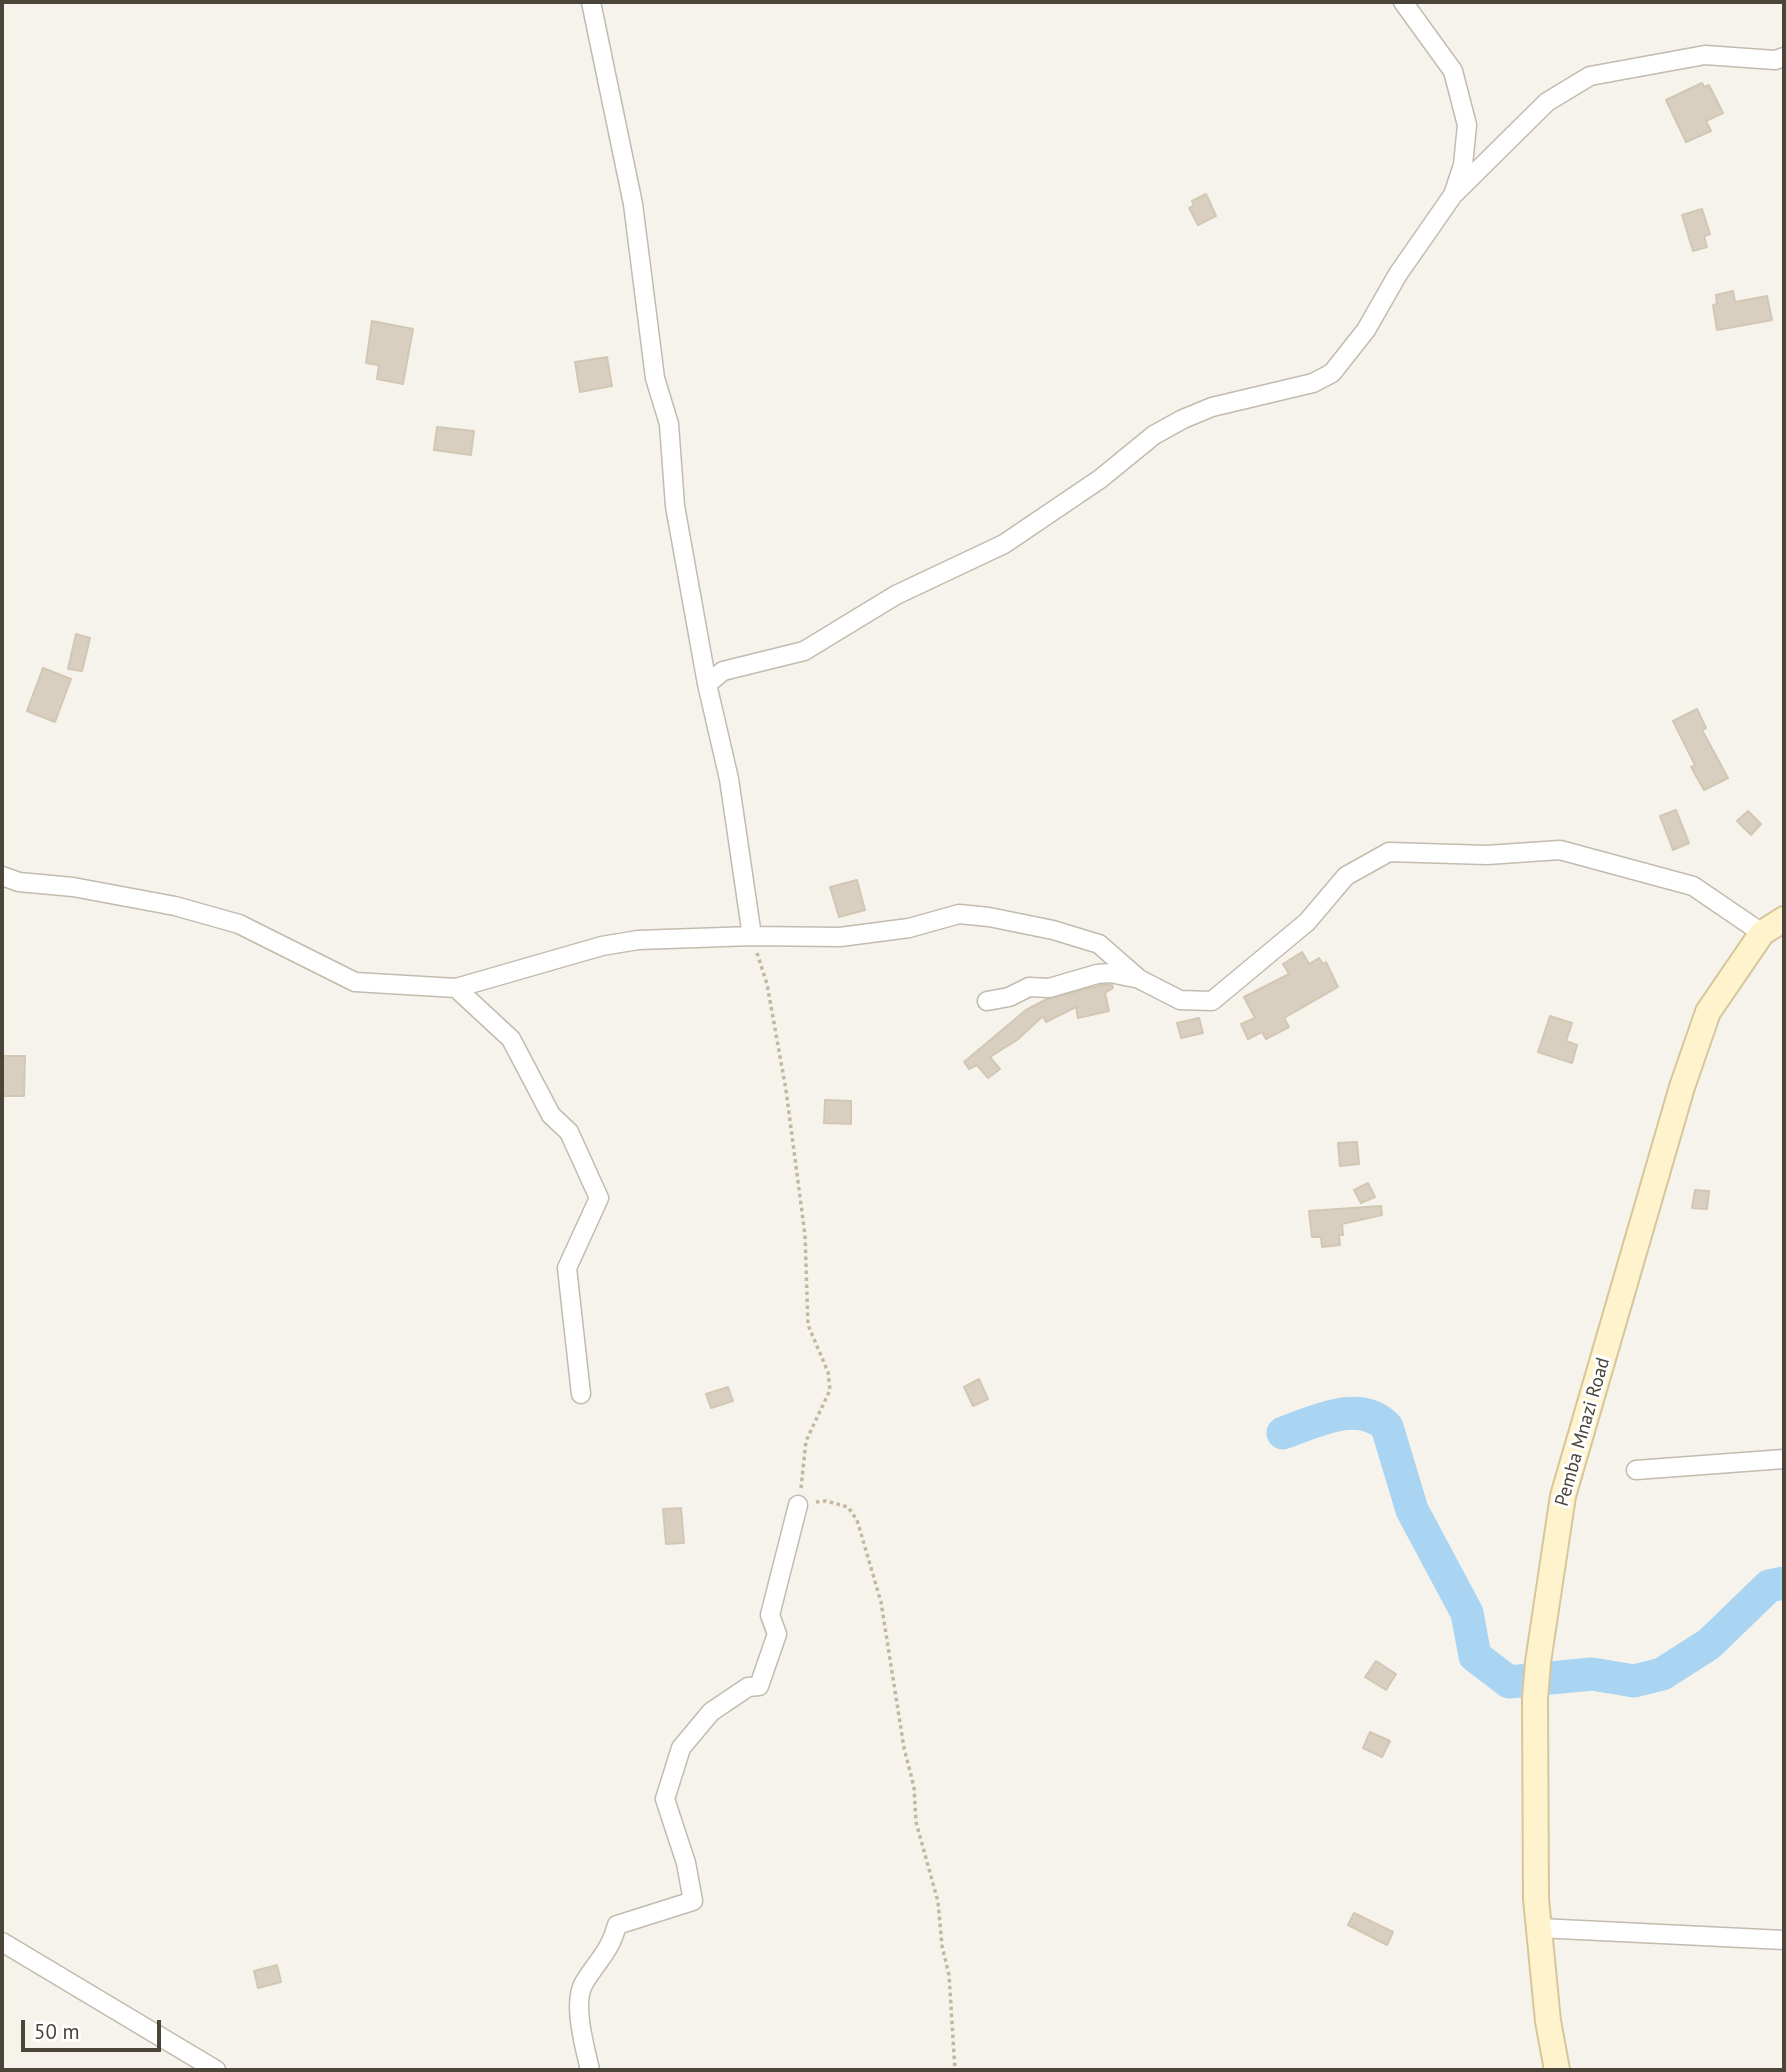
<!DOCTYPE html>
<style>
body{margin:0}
#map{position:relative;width:1786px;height:2072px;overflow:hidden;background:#f6f3ec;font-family:"PT Sans",sans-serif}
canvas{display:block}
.frame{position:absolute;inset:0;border:4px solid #4b4439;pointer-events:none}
.scale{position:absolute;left:21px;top:2020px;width:140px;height:32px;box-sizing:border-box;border:4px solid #4b4439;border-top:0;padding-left:9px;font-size:21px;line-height:24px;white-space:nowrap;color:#4b4439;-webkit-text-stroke:5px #fff;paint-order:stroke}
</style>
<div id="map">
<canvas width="1786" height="2072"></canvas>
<div class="frame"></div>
<div class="scale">50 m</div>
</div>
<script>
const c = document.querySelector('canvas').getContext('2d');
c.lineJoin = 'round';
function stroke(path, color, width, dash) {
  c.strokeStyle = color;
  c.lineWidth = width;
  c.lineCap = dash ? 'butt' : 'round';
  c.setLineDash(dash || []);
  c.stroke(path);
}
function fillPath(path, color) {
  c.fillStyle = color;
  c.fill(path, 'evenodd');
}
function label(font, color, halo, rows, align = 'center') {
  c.font = font + ' "PT Sans",sans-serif';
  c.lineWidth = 6;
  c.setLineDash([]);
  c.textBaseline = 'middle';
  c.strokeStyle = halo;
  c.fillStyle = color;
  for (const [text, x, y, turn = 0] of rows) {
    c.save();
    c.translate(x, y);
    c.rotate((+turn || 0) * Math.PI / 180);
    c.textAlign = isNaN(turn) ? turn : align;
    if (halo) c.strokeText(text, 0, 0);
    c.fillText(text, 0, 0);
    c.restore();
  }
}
const river = new Path2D(`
 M1283 1433C1315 1422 1360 1398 1387 1427L1412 1510 1467 1613 1475 1656 1509 1682 1592 1674 1634 1681 1662 1674 1709 1644 1769 1586 1784 1583`);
const building = new Path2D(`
 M1702 83 1704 87 1709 85 1723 113 1706 121 1711 131 1686 142 1666 100Z
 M1206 194 1216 216 1198 225 1189 208 1194 205 1192 201Z
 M1702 209 1710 234 1704 236 1707 247 1693 251 1682 215Z
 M1733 291 1735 302 1767 296 1772 320 1717 330 1713 305 1717 304 1716 295Z
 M372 321 413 329 403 384 377 379 379 365 366 363Z
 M607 357 612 386 580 392 575 362Z
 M437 427 474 431 471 455 434 450Z
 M76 634 90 638 82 671 68 669Z
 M43 668 71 679 55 722 27 711Z
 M1697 709 1706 728 1702 730 1728 778 1704 790 1691 767 1695 765 1673 721Z
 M1676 810 1689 843 1673 850 1660 816Z
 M1748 811 1761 824 1751 835 1737 821Z
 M857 880 865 910 839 917 830 887Z
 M1302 952 1309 964 1319 958 1323 964 1326 962 1338 987 1284 1018 1289 1027 1266 1039 1262 1032 1248 1039 1241 1024 1255 1018 1244 997 1289 974 1283 964Z
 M1101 985H1112L1113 988 1105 993 1109 1011 1078 1018 1076 1007 1046 1022 1043 1016 1017 1040 990 1057 1000 1069 988 1078 977 1065 969 1069 964 1062 1026 1010 1047 999Z
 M1550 1016 1572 1023 1566 1041 1577 1045 1572 1063 1538 1052Z
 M1199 1018 1203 1033 1181 1038 1177 1023Z
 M2 1056H25L24 1096H2Z
 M825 1100 851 1101V1124L824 1123Z
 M1357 1142 1359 1164 1340 1166 1338 1143Z
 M1368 1183 1375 1197 1361 1203 1354 1190Z
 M1695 1190 1709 1191 1707 1209 1692 1208Z
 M1381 1206 1382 1215 1342 1224 1343 1235H1339L1340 1245 1322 1247 1321 1237H1312L1309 1211Z
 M979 1379 988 1399 973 1406 964 1387Z
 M728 1387 733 1401 711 1408 706 1394Z
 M681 1508 684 1543 666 1544 663 1509Z
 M1376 1661 1396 1674 1386 1690 1365 1677Z
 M1370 1732 1390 1741 1382 1757 1363 1748Z
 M1354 1913 1393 1932 1387 1945 1348 1925Z
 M277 1965 281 1982 258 1988 254 1971Z`);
const path = new Path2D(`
 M757 953 767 984 786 1090 805 1235 808 1325 828 1372 830 1390 806 1441 801 1488
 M816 1502 826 1501 848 1507 857 1520 881 1602 904 1748 914 1787 916 1822 938 1902 942 1946 949 1975 955 2070`);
const street = new Path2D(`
 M591 2 633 204 655 378 669 424 675 506 707 684 729 779 752 936
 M1455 193 1547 102 1590 76 1705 55 1775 60 1784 57
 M707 684 723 671 804 651 896 595 1004 544 1100 479 1154 435 1183 419 1212 407 1313 383 1332 373 1366 330 1398 274 1453 195 1463 165 1467 125 1453 71 1403 2
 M2 876 19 882 73 887 175 906 239 924 355 982 456 988 602 946 638 940 752 936 840 937 909 928 959 914 989 917 1053 930 1099 944 1139 979 1180 1000 1212 1001 1307 922 1346 876 1389 852 1487 855 1560 850 1693 886 1762 933
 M456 988 511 1039 551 1115 569 1132 599 1198 567 1268 581 1394
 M987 1001 1009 997 1029 987 1049 988 1097 974 1110 973 1135 978
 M1636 1470 1784 1459
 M1539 1928 1784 1940
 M2 1942 216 2070
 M590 2070C585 2048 572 2003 584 1983 597 1961 610 1952 617 1925L693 1901 686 1863 665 1799 681 1748 711 1712 748 1687 759 1686 777 1634 770 1615 798 1505`);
const secondary = new Path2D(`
 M1557 2070 1548 2021 1536 1899 1535 1699 1538 1662 1563 1496 1682 1087 1708 1012 1762 933 1784 919`);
const streetNames = [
 ["Pemba Mnazi Road",1583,1432,-74]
];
stroke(river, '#a9d4f2', 33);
fillPath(building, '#d8cfc1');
stroke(building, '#d3c7b4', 2);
stroke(street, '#c2bbae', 21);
stroke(secondary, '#d6c79b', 28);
stroke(path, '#c4b79f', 3.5, [3.5, 3.5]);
stroke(street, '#fff', 18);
stroke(secondary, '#fff3cd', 24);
label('19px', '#4b4439', '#fff', streetNames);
</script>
